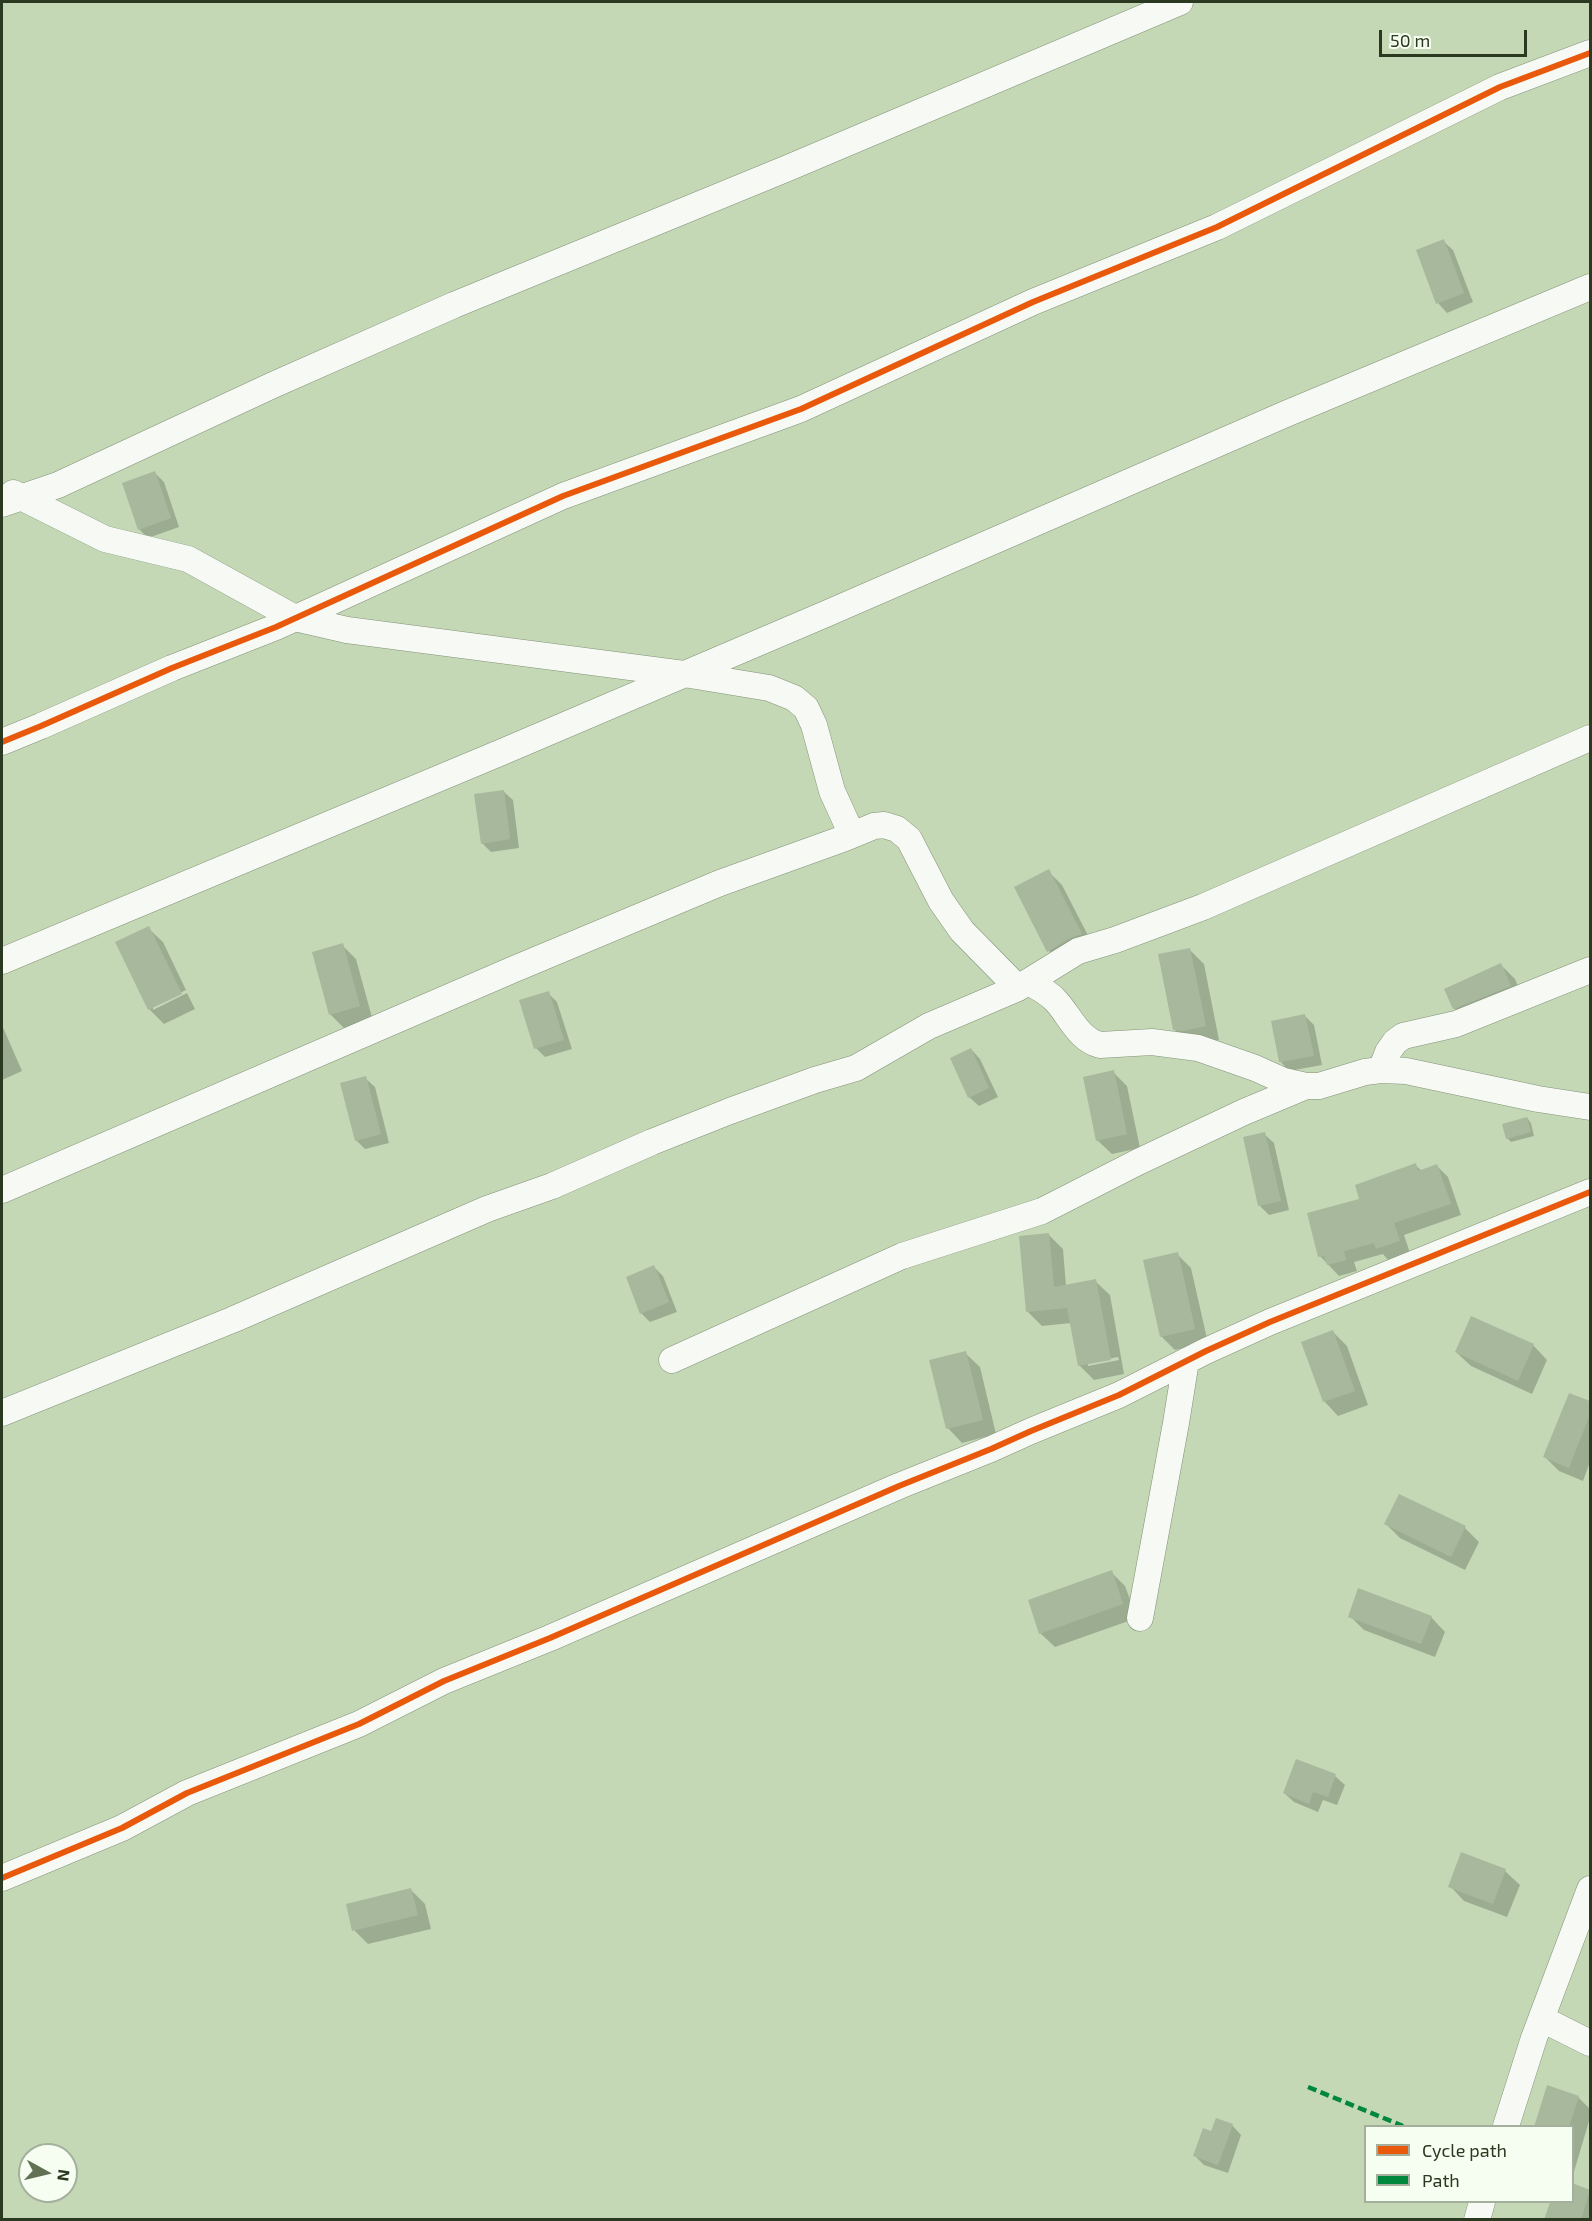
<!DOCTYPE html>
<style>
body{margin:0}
#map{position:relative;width:1592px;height:2221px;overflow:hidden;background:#c4d8b6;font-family:"Exo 2",sans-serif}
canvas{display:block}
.frame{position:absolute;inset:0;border:3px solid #2a391f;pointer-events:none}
.legend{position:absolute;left:1364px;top:2125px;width:210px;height:78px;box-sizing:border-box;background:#f6fef1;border:2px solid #a4af9d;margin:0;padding:8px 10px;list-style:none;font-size:18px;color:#2a391f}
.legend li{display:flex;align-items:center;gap:12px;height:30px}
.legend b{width:30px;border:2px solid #a4af9d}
.north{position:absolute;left:18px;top:2143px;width:60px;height:60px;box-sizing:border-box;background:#f6fef1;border:2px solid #a4af9d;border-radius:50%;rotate:98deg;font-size:16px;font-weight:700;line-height:24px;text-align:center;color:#2a391f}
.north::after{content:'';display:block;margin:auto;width:21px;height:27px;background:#607154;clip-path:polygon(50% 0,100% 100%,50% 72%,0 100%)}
.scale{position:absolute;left:1379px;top:30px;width:148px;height:27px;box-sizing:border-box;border:3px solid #2a391f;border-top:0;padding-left:8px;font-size:18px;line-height:21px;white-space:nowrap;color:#2a391f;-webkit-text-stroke:4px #f6fef1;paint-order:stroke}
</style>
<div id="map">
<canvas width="1592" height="2221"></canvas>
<div class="frame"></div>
<ul class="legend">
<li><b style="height:8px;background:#e8590c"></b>Cycle path</li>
<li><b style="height:8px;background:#00873e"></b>Path</li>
</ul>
<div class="north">N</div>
<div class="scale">50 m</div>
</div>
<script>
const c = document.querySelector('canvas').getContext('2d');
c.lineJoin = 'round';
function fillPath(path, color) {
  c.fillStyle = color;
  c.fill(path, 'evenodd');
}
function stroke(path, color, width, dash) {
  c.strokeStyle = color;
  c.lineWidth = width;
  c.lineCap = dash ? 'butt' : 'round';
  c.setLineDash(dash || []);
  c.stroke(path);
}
const shadow = new Path2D(`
 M1443 241 1453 250 1473 302 1447 313 1438 303Z
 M155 473 164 482 179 527 148 538 139 529Z
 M503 791 513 800 519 848 491 852 482 843Z
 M1048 871 1062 885 1095 949 1063 966 1049 951 1016 887Z
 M148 928 163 942 186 990 153 1006V1010L187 993 195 1009 164 1024 150 1010 117 943Z
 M342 945 356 959 373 1021 344 1028 330 1014Z
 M1190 950 1204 964 1219 1040 1198 1044 1188 1043 1174 1029Z
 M1501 965 1515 979 1524 1000 1468 1023 1454 1008Z
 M548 993 557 1002 572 1049 545 1057 536 1048Z
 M1305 1016 1314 1025 1322 1065 1289 1071 1280 1061Z
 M2 1025 22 1071 2 1080Z
 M971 1049 980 1059 998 1097 979 1106 969 1097Z
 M1113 1072 1127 1086 1140 1148 1112 1154 1097 1140Z
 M365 1078 375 1087 389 1143 365 1149 356 1140Z
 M1527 1118 1531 1123 1534 1136 1511 1142 1507 1138Z
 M1264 1134 1274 1143 1289 1210 1269 1215 1260 1206 1244 1138Z
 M1415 1165 1422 1171 1437 1166 1448 1177 1461 1215 1404 1235 1410 1253 1388 1260 1383 1254 1354 1262 1357 1271 1339 1276 1320 1256 1361 1200Z
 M1049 1235 1063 1249 1066 1286 1095 1281 1110 1295 1124 1374 1094 1380 1079 1365 1071 1323 1042 1326 1028 1312ZM1118 1357 1119 1360 1088 1366V1363Z
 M1177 1254 1191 1268 1208 1343 1175 1350 1161 1336Z
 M654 1267 663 1276 677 1312 650 1322 641 1313Z
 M1333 1332 1347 1346 1368 1405 1338 1416 1324 1401Z
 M1533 1345 1547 1360 1532 1394 1471 1366 1456 1352Z
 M965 1353 980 1367 996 1434 962 1443 948 1428Z
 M1570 1394 1590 1403V1462L1583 1481 1559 1471 1544 1456Z
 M1386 1524 1465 1528 1479 1542 1465 1570 1400 1538Z
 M1111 1572 1125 1586 1137 1618 1055 1647 1040 1633Z
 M1350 1616 1431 1617 1445 1632 1435 1657 1364 1630Z
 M1297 1761 1335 1776 1345 1785 1337 1805 1323 1800 1318 1812 1294 1802 1284 1793Z
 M1462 1854 1505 1871 1520 1885 1507 1917 1464 1901 1450 1886Z
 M411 1890 425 1904 431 1929 368 1944 354 1930Z
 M1578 2097 1590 2109V2118L1573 2175 1572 2126H1536Z
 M1232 2125 1241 2135 1228 2173 1204 2165 1195 2156 1212 2133Z
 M1572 2185 1590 2191V2220H1548L1546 2218 1552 2202H1572Z`);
const building = new Path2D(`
 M1444 239 1464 293 1436 304 1416 250Z
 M155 471 171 518 138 530 122 483Z
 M504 790 510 839 481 844 474 794Z
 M1049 869 1082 934 1070 938 1047 952 1014 887Z
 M149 926 182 994 148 1010 115 942Z
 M343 943 360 1006 329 1015 312 952Z
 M1190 948 1206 1026 1183 1031 1173 1030 1158 954Z
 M1501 963 1511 986 1453 1009 1444 989Z
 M549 991 564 1040 534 1049 519 1000Z
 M1305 1014 1314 1056 1279 1062 1271 1021Z
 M971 1048 989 1088 968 1098 950 1058Z
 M1114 1070 1127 1134 1096 1141 1083 1077Z
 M366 1076 381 1134 355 1141 340 1083Z
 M1527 1117 1531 1132 1506 1139 1502 1124Z
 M1265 1132 1281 1201 1258 1206 1243 1137Z
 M1416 1163 1418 1171 1437 1164 1451 1204 1394 1223 1400 1241 1376 1249 1374 1243 1344 1251 1346 1260 1327 1265 1324 1256 1318 1257 1307 1213 1359 1199 1355 1185Z
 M1049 1233 1054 1287 1096 1279 1111 1360 1078 1366 1067 1308 1026 1312 1019 1236Z
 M1178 1252 1195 1329 1160 1337 1143 1260Z
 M654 1265 669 1302 640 1314 626 1277Z
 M1471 1316 1534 1344 1518 1381 1455 1352Z
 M1333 1330 1355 1391 1323 1402 1301 1342Z
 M966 1351 983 1420 946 1429 929 1360Z
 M1569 1393 1590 1401V1414L1569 1468 1543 1457Z
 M1399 1494 1466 1526 1451 1557 1384 1524Z
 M1112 1570 1123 1604 1039 1634 1028 1600Z
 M1358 1588 1432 1616 1421 1644 1348 1617Z
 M1296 1759 1336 1774 1328 1797 1313 1792 1309 1804 1283 1793Z
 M1461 1852 1506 1869 1493 1904 1448 1887Z
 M411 1888 418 1915 352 1931 346 1904Z
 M1547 2085 1579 2096 1569 2127H1534Z
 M1216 2118 1233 2124 1218 2165 1193 2156 1203 2128 1211 2131Z
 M1572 2183 1590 2190 1581 2220H1544L1550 2202H1572Z`);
const minor = new Path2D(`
 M13 493 105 539 188 559 295 618 347 630 684 674 769 688 794 698 806 708 814 725 832 791 852 835
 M2 504 58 485 273 385 454 305 788 168 1180 2
 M2 742 41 726 172 668 276 627 563 496 801 409 1033 302 1217 227 1500 87 1590 53
 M2 961 502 752 828 613 1288 413 1590 287
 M1028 982C1038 987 1049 993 1056 1001 1070 1016 1078 1039 1100 1045L1152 1042 1198 1048 1255 1068 1284 1081 1306 1086H1319L1365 1072 1381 1070 1406 1071 1538 1099 1590 1107
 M1381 1070 1388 1052 1395 1042 1403 1036 1456 1024 1590 970
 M2 1190 512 970 720 883 845 838 874 826 884 825 897 829 909 839 941 901 962 931 1018 988
 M672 1360 902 1256 1042 1211 1138 1162 1244 1112 1306 1086
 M2 1413 232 1320 487 1209 552 1186 652 1142 730 1111 815 1080 856 1068 929 1026 1018 988 1078 951 1115 940 1203 907 1590 738
 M1140 1618 1176 1423 1186 1361
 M2 1878 122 1828 187 1793 359 1724 444 1681 550 1638 899 1486 991 1449 1031 1431 1119 1395 1206 1351 1270 1322 1590 1192
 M1542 2019 1590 2043
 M1506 2126 1534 2038 1590 1889
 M1477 2220 1482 2202`);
const quiet = new Path2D(`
 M1308 2087 1403 2126`);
const cycleway = new Path2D(`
 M2 742 41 726 172 668 276 627 563 496 801 409 1033 302 1217 227 1500 87 1590 53
 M2 1878 122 1828 187 1793 359 1724 444 1681 550 1638 899 1486 991 1449 1031 1431 1119 1395 1206 1351 1270 1322 1590 1192`);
fillPath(shadow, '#0003');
fillPath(building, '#a8b89d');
stroke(minor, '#839277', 27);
stroke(minor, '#f6f9f4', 26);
stroke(quiet, '#00873e', 4.5, [9, 4.5]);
stroke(cycleway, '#e8590c', 6);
</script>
